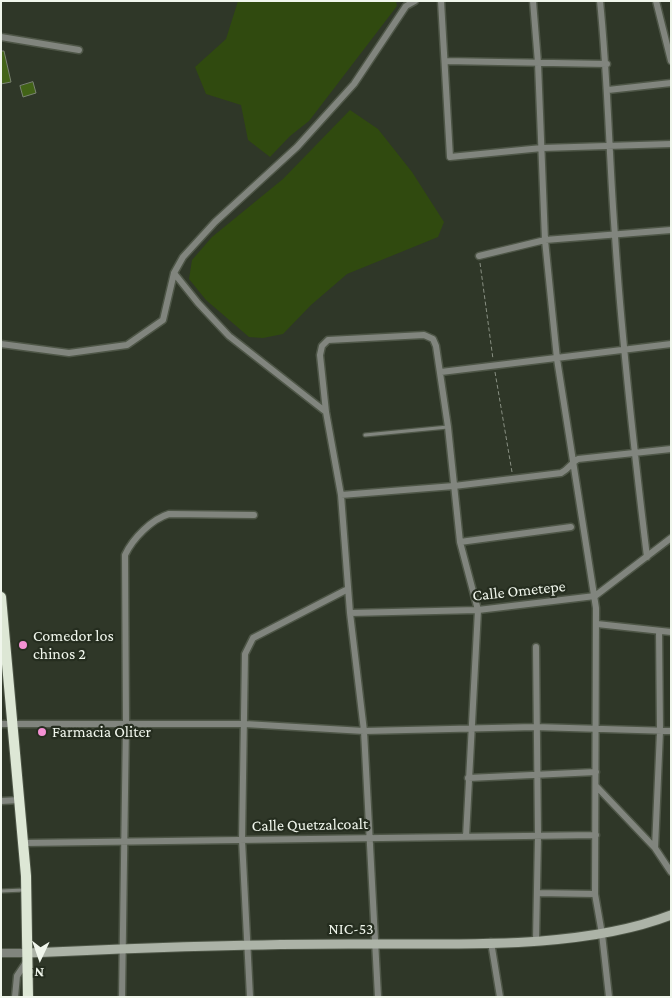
<!DOCTYPE html>
<style>
body{margin:0}
#map{position:relative;width:672px;height:998px;overflow:hidden;background:#2f3728;font-family:"Crimson Pro",serif}
canvas{display:block}
.frame{position:absolute;inset:0;border:2px solid #f0f6ec;pointer-events:none}
.north{position:absolute;left:15px;top:933px;width:50px;height:50px;-webkit-text-stroke:4px #252d1f;paint-order:stroke;rotate:183deg;font-size:14px;font-weight:700;line-height:20px;text-align:center;color:#f0f6ec}
.north::after{content:'';display:block;margin:auto;width:18px;height:22px;background:#f0f6ec;clip-path:polygon(50% 0,100% 100%,50% 72%,0 100%)}
</style>
<div id="map">
<canvas width="672" height="998"></canvas>
<div class="frame"></div>
<div class="north">N</div>
</div>
<script>
const c = document.querySelector('canvas').getContext('2d');
c.lineJoin = 'round';
function fillPath(path, color) {
  c.fillStyle = color;
  c.fill(path, 'evenodd');
}
function stroke(path, color, width, dash) {
  c.strokeStyle = color;
  c.lineWidth = width;
  c.lineCap = dash ? 'butt' : 'round';
  c.setLineDash(dash || []);
  c.stroke(path);
}
function label(font, color, halo, rows, align = 'center') {
  c.font = font + ' "Crimson Pro",serif';
  c.lineWidth = 4.5;
  c.setLineDash([]);
  c.textBaseline = 'middle';
  c.strokeStyle = halo;
  c.fillStyle = color;
  for (const [text, x, y, turn = 0] of rows) {
    c.save();
    c.translate(x, y);
    c.rotate((+turn || 0) * Math.PI / 180);
    c.textAlign = isNaN(turn) ? turn : align;
    if (halo) c.strokeText(text, 0, 0);
    c.fillText(text, 0, 0);
    c.restore();
  }
}
const green = new Path2D(`
 M238 1H396L397 6 309 121 290 136 270 157 248 140 241 105 206 94 195 67 226 39Z
 M350 110 378 129 412 172 444 222 438 237 347 274 311 305 283 334 263 338 249 337 206 300 189 279 192 260 212 237 283 179Z`);
const building = new Path2D(`
 M1 51H4L11 82 1 84Z
 M33 82 36 93 23 97 20 86Z`);
const path = new Path2D(`
 M480 263 493 359
 M495 372 512 472`);
const service = new Path2D(`
 M365 435 448 427
 M1 891 24 890`);
const minor = new Path2D(`
 M441 1 450 157 542 148 671 144
 M533 1 538 63 545 240 557 359 596 608 595 894 602 934 609 997
 M600 1C608 79 609 158 615 236 622 343 634 450 647 557
 M656 1 671 61
 M1 37 79 50
 M445 61 607 64
 M608 90 671 83
 M479 256 545 240 671 230
 M174 273 198 303 229 336 326 412
 M1 344 69 353 127 345 163 320 174 273 183 257 215 222 297 147 354 84 406 6 415 1
 M441 372 671 344
 M341 495 454 486 561 473C569 469 571 463 578 459L671 449
 M460 542 571 527
 M350 613 478 610 595 596 671 538
 M597 624 671 632
 M1 724H245L364 731 535 727 671 731
 M468 778 596 772
 M596 786 655 848 671 872
 M1 801 20 800
 M24 843 596 835
 M655 848 660 731 659 631
 M537 893 595 894
 M536 940 538 836 536 647
 M491 942 500 997
 M15 997 17 976 27 961
 M122 997 126 724 125 555C133 538 152 519 169 514L254 515
 M250 997 242 840 245 654 253 638 348 589
 M378 997 364 731 350 613 341 495 326 412 320 355 322 346 328 340 424 335 433 339 436 346 448 427 460 542 478 610 466 837`);
const tertiary = new Path2D(`
 M1 953H28`);
const secondary = new Path2D(`
 M28 953C135 948 242 944 349 944 449 943 578 951 671 915`);
const trunk = new Path2D(`
 M1 597 26 876 28 997`);
const markers = [
 [23,645,5,"#f491d3"],
 [42,732,5,"#f491d3"]
];
const streetNames = [
 ["Calle Ometepe",519,591,-6],
 ["Calle Quetzalcoalt",310,825,-1],
 ["NIC-53",351,929]
];
const poiNames = [
 ["Comedor los",33,636],
 ["chinos 2",33,654],
 ["Farmacia Oliter",52,732]
];
fillPath(green, '#304a0f');
fillPath(building, '#426317');
stroke(building, '#7a8372', 1);
stroke(service, '#4e5647', 5.5);
stroke(minor, '#4e5647', 9);
stroke(tertiary, '#4e5647', 10);
stroke(secondary, '#4e5647', 11);
stroke(trunk, '#4e5647', 12);
stroke(path, '#899083', 1, [4, 2.5]);
stroke(service, '#81857e', 3);
stroke(minor, '#81857e', 6);
stroke(tertiary, '#81857e', 8);
stroke(secondary, '#acb3a7', 9);
stroke(trunk, '#dde7d5', 10);
for (const [x, y, r, color] of markers) {
  const dot = new Path2D();
  dot.arc(x, y, r, 0, 2 * Math.PI);
  c.fillStyle = color;
  c.fill(dot);
  stroke(dot, '#252d1f', 2);
}
label('16px', '#f0f6ec', '#252d1f', streetNames);
label('16px', '#f0f6ec', '#252d1f', poiNames, 'left');
</script>
